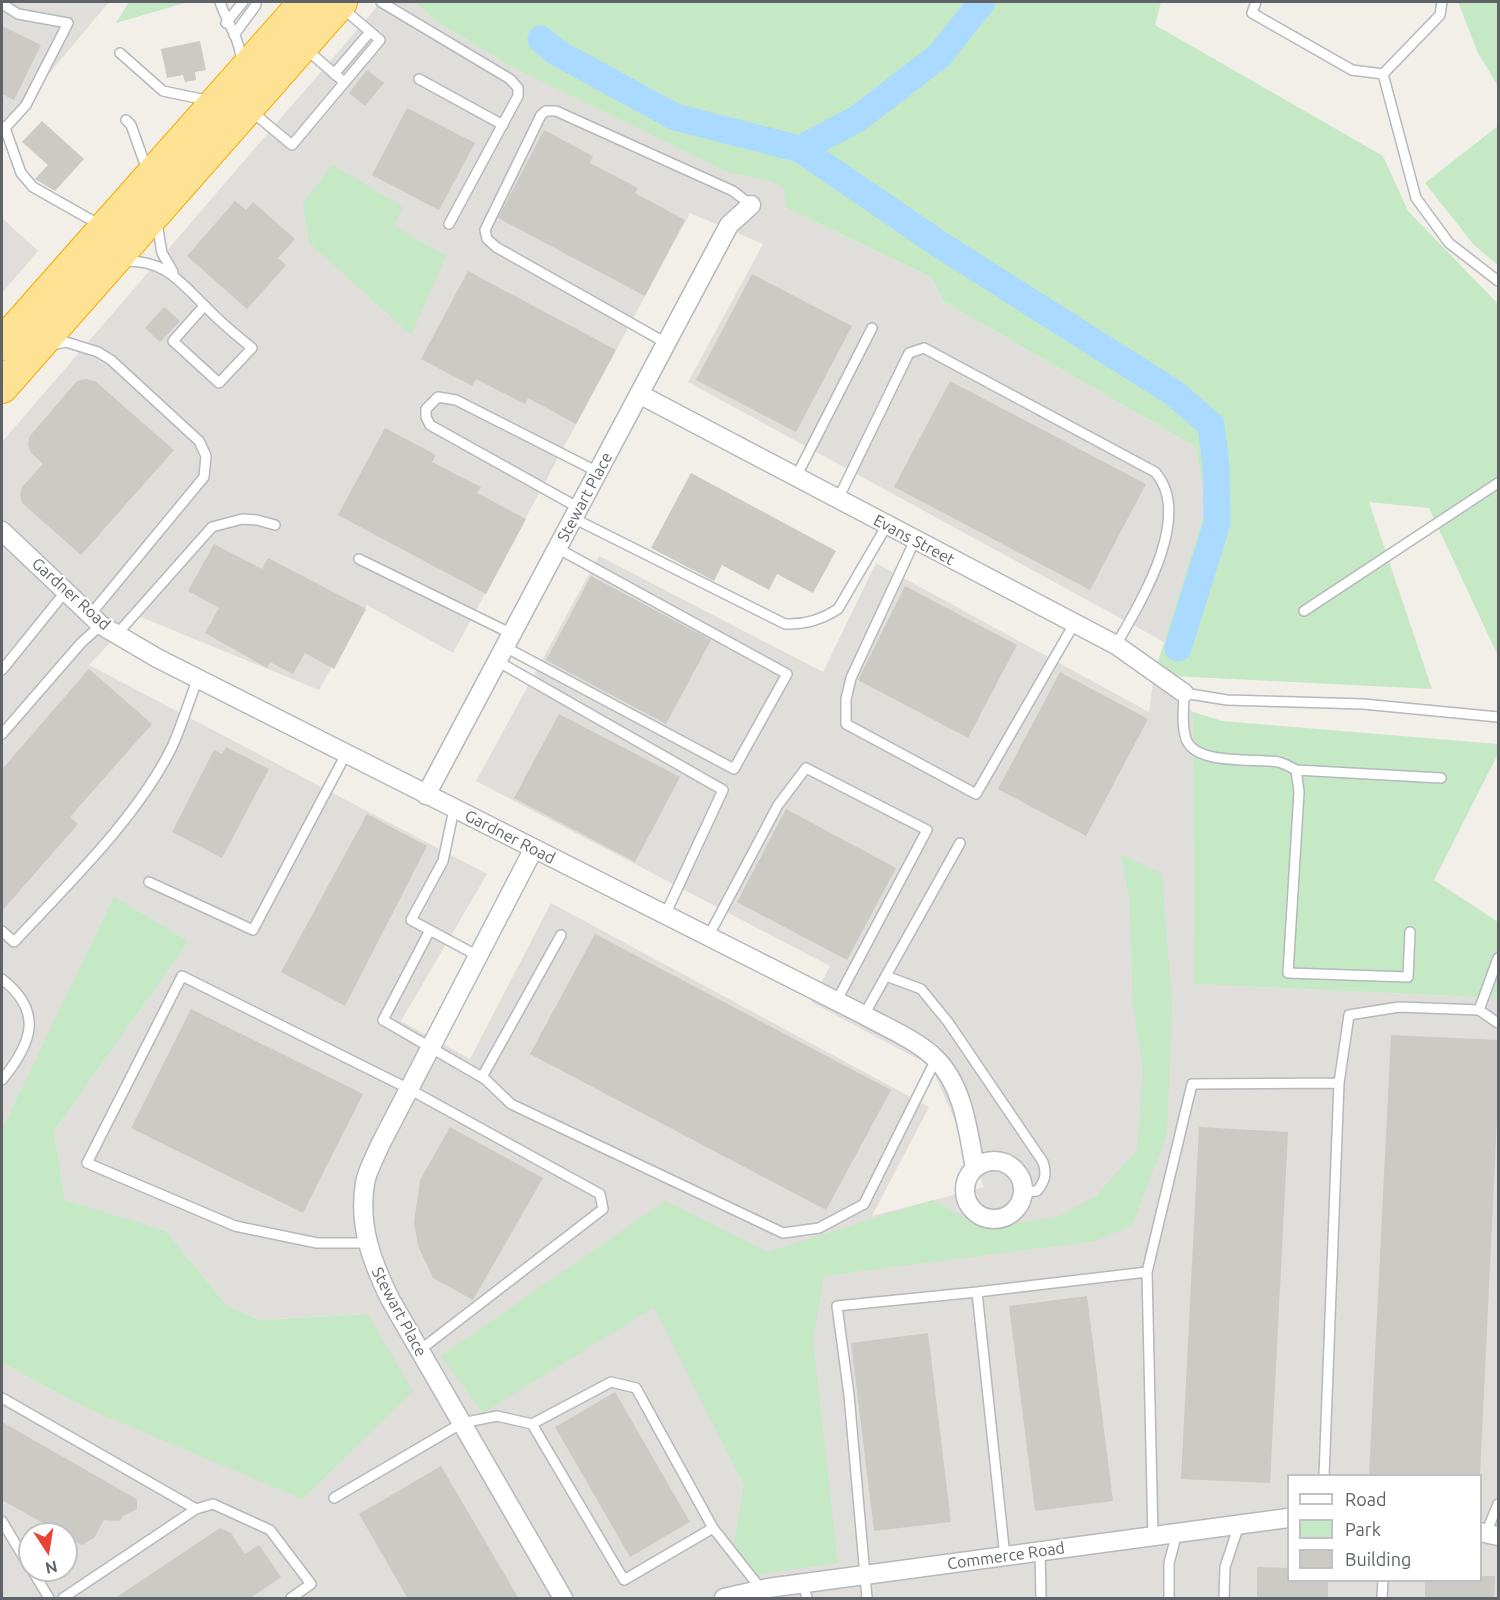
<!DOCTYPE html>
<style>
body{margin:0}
#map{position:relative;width:1500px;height:1600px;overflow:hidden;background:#f1efe8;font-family:Ubuntu,sans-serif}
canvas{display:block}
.frame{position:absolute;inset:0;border:3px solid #5f6368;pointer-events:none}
.legend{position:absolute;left:1287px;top:1474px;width:195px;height:108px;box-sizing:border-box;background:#fff;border:2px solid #bfc1c3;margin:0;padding:8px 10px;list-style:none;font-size:18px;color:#5f6368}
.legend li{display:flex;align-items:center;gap:12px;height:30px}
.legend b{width:30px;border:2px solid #bfc1c3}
.north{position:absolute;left:18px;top:1522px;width:60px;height:60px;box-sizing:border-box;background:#fff;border:2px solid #bfc1c3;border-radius:50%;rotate:168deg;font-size:16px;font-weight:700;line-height:24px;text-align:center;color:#5f6368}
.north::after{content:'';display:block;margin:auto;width:21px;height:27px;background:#ea4335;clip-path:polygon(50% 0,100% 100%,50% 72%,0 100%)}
</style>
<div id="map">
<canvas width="1500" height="1600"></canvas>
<div class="frame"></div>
<ul class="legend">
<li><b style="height:8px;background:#fff"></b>Road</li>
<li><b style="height:16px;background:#c5e8c5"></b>Park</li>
<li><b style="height:16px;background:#cccac5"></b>Building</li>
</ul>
<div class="north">N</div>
</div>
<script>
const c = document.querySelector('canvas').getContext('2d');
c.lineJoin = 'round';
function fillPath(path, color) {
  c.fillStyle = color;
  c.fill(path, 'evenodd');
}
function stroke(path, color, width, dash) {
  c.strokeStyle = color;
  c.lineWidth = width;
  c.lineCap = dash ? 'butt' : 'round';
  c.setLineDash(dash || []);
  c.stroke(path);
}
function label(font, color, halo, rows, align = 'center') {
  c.font = font + ' Ubuntu,sans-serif';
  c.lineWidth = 4.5;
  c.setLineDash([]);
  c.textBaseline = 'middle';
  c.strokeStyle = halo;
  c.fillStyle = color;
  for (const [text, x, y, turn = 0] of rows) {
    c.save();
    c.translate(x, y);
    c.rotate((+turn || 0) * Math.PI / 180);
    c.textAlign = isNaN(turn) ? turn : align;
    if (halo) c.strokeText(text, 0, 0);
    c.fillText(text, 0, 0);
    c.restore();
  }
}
const industrial = new Path2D(`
 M2 2H109L2 130Z
 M381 2H415L436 21 508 65 727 171 770 181 785 189 786 208 931 277 943 301 1196 447 1206 507 1166 643 688 382 763 244 690 213 453 653 367 605 319 690 136 615 89 665 487 874 401 1021 470 1059 551 903 929 1107 872 1216 984 1187 931 1066 811 1002 830 966 476 781 599 556 823 672 876 563 1149 712 1154 675 1193 712 1194 984 1498 998V1598H2V1363L84 1407 367 1314 260 1320 227 1306 166 1231 65 1201 54 1131 189 941 115 898 2 1129V442ZM1288 1476H1480V1580H1288ZM30 1534H66V1570H30Z
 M2 218 38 251 2 293Z`);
const green = new Path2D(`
 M129 2H188L116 23Z
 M415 2H1161L1155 25 1383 156 1408 211 1498 304V656L1429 508 1369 502 1432 689 1154 675 1206 507 1196 447 943 301 931 277 786 208 784 189 770 181 727 172 508 65 436 21Z
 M1458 2H1498V86L1478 53Z
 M1498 126V265L1474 245 1425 183Z
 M333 165 403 207 394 226 446 256 411 335 309 242 303 203Z
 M1193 712 1222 721 1498 744V754L1434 880 1498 922V998L1194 984Z
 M1121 854 1162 874 1172 1005 1167 1134 1132 1225 1096 1241 824 1276 813 1339 838 1563 754 1575 734 1543 744 1485 654 1307 483 1413 441 1356 665 1201 767 1252 933 1200 984 1228 1058 1217 1096 1196 1137 1150 1143 1070 1133 1006 1129 897Z
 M114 897 189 941 54 1131 65 1200 166 1231 227 1306 260 1320 367 1314 413 1391 302 1499 84 1407 2 1363V1129Z`);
const river = new Path2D(`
 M982 2 939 56 857 119 800 149 942 246 1174 393 1211 425 1216 466 1217 523 1178 648
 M541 39 556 52 675 117 800 149`);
const building = new Path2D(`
 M2 26 41 45 14 100 2 94Z
 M200 41 206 70 195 72 196 80 185 82 183 75 167 78 161 49Z
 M367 70 384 83 365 106 349 93Z
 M407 108 475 143 439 210 372 175Z
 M42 121 84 159 55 191 35 179 48 165 22 142Z
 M544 130 593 156 590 163 638 188 635 193 685 220 645 296 498 218Z
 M235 201 246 210 253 202 295 239 278 258 286 265 247 309 187 256Z
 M468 271 616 350 576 424 528 398 525 404 476 379 472 386 421 359Z
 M752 274 852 326 796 432 696 380Z
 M164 307 180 321 160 342 145 328Z
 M86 379 95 381 174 450 81 555 22 503 20 495 22 487 43 464 31 453 28 445 29 437 77 381Z
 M950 381 1146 484 1090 590 894 487Z
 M385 428 436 455 432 462 481 487 477 493 526 519 486 594 338 515Z
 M691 473 836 551 813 593 777 574 769 590 722 565 714 581 651 548Z
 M214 544 262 569 268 558 366 609 334 669 305 653 293 674 270 662 267 668 205 633 219 608 188 591Z
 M591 576 711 640 666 724 546 660Z
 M905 586 1017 645 968 738 858 680Z
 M89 669 152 724 70 817 78 824 2 911V769Z
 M1060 672 1148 719 1086 836 998 789Z
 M559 714 680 777 635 862 514 798Z
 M226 747 269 769 222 858 172 832 214 750 222 754Z
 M786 809 896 868 847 960 737 902Z
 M367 814 427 846 345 1006 281 972Z
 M595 934 891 1090 826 1210 530 1054Z
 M191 1009 363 1094 303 1213 131 1128Z
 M1391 1035 1498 1040V1098L1480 1476 1369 1474Z
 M450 1127 543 1178 473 1300 433 1278 418 1246 414 1222 420 1180Z
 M1199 1127 1288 1132 1270 1483 1181 1479Z
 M1087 1296 1113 1501 1035 1511 1009 1306Z
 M928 1333 951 1522 874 1531 851 1343Z
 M615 1392 690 1522 630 1557 555 1427Z
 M2 1422 133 1497 137 1500V1509L123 1516 119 1521 104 1520 94 1538 82 1545 2 1500Z
 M441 1466 519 1599H408L359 1514Z
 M220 1528 231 1533 245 1554 259 1545 281 1577 249 1599H114Z
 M1257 1567 1288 1568V1581H1328V1599H1257Z
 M1480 1576H1495L1494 1599H1425V1581H1480Z`);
const lane = new Path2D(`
 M220 2C226 21 241 40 241 61
 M381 2 510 79 518 88V96L449 224
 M1256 2 1252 13 1352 70 1383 74
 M2 4 18 14 68 23 26 105 5 128 2 127
 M226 23 243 2
 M234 35 256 5
 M306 49 344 82
 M120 53 163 91 211 101
 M334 74 370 32
 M1383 74 1416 198 1449 243 1498 281
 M1383 74 1440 15 1442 2
 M419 79 503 125
 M251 111 292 145 380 40 341 7
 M126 120 131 125 147 170
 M5 128 21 173 33 187 100 225
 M157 223 162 253 173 272
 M123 261C166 260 178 280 206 307 220 322 236 335 252 348L219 383 173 341 204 306
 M666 343 496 247 487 239 485 230 541 115 546 111H556L733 191 751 205
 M52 345 66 342 98 352 111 360 199 441 206 456 204 477 90 615
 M796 477 872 328
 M838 499 909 353 924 348 1155 472C1194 516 1140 603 1116 645
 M579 508 430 425 426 417V409L438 397 456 400 598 472
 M573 518 785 624C805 625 821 620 838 609L887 525
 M915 540 851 678 846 699V724L976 794 1074 624
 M359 559 512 634
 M1304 611 1498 483
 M117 634 212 527 242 519 257 520 275 525
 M505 647 734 769 787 674 557 548
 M497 661 723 790 665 915
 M2 670 66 591
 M2 734 81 643 101 625
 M1296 770 1441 778
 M454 809 443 861 411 920 478 956
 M149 882 253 930 346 754
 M430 930 383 1020 485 1079 511 1104 783 1233 819 1228 864 1204 936 1059
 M2 931 14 942C68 884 137 818 172 747 182 725 189 701 198 678
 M1410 932 1408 977 1288 973 1299 792 1296 770C1291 767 1285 764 1279 762 1255 758 1196 766 1186 739 1181 724 1184 707 1184 693L1227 700 1363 704 1498 717
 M708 937 778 805 806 768 927 830 836 1002
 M886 976 921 989 948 1022 1043 1162C1047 1174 1045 1181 1037 1191L1022 1192
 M2 979C44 1012 32 1043 2 1080
 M1479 1010 1498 958
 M864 1015 960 843
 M482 1077 561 935
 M1339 1083 1349 1015 1399 1007 1479 1010 1498 1023
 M367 1243H317L235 1226 87 1163 182 976 409 1089 600 1194 603 1209 420 1350
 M1147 1272 1192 1084 1339 1083 1324 1476
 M2 1398 196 1509
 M532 1424 624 1580 713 1528
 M334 1498 462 1423 497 1416 532 1424 611 1382 636 1388 713 1528 761 1589
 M2 1521 30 1568
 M1486 1533 1498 1504
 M1040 1552 1041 1598
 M1005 1557 977 1292 1147 1272 1153 1537
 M32 1570 49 1598
 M803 1583 807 1598
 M63 1598 196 1509 213 1504 270 1530 311 1584 291 1598
 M867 1598 849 1395 837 1306 977 1292
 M1169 1598V1563L1177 1533
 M1224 1598 1225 1567 1239 1525
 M1382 1598 1383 1580`);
const street = new Path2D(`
 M639 394 1116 645 1184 693
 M2 531 101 625 157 658 864 1015C887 1028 917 1040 936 1059 964 1087 968 1132 975 1168
 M426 795 729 225 751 205
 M533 850 380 1145C375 1157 367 1171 365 1183 358 1226 372 1262 390 1299L563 1598
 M965 1190a29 29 0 1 1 58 0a29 29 0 1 1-58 0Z
 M1480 1532 1498 1536
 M724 1598 768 1588 1288 1518`);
const highway = new Path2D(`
 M2 344 305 2
 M2 387 341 2`);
const streetNames = [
 ["Stewart Place",585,497,-62],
 ["Evans Street",914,540,28],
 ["Gardner Road",71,594,42],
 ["Gardner Road",510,837,27],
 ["Stewart Place",399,1312,62],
 ["Commerce Road",1006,1556,-8]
];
fillPath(industrial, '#e0deda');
fillPath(green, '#c5e8c5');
stroke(river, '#aadaff', 27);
fillPath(building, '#cccac5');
stroke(lane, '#b5b8bc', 12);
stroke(street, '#b5b8bc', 21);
stroke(highway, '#f9ab00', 34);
stroke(lane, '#fff', 9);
stroke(street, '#fff', 18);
stroke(highway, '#fde293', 32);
label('16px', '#5f6368', '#fff', streetNames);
</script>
